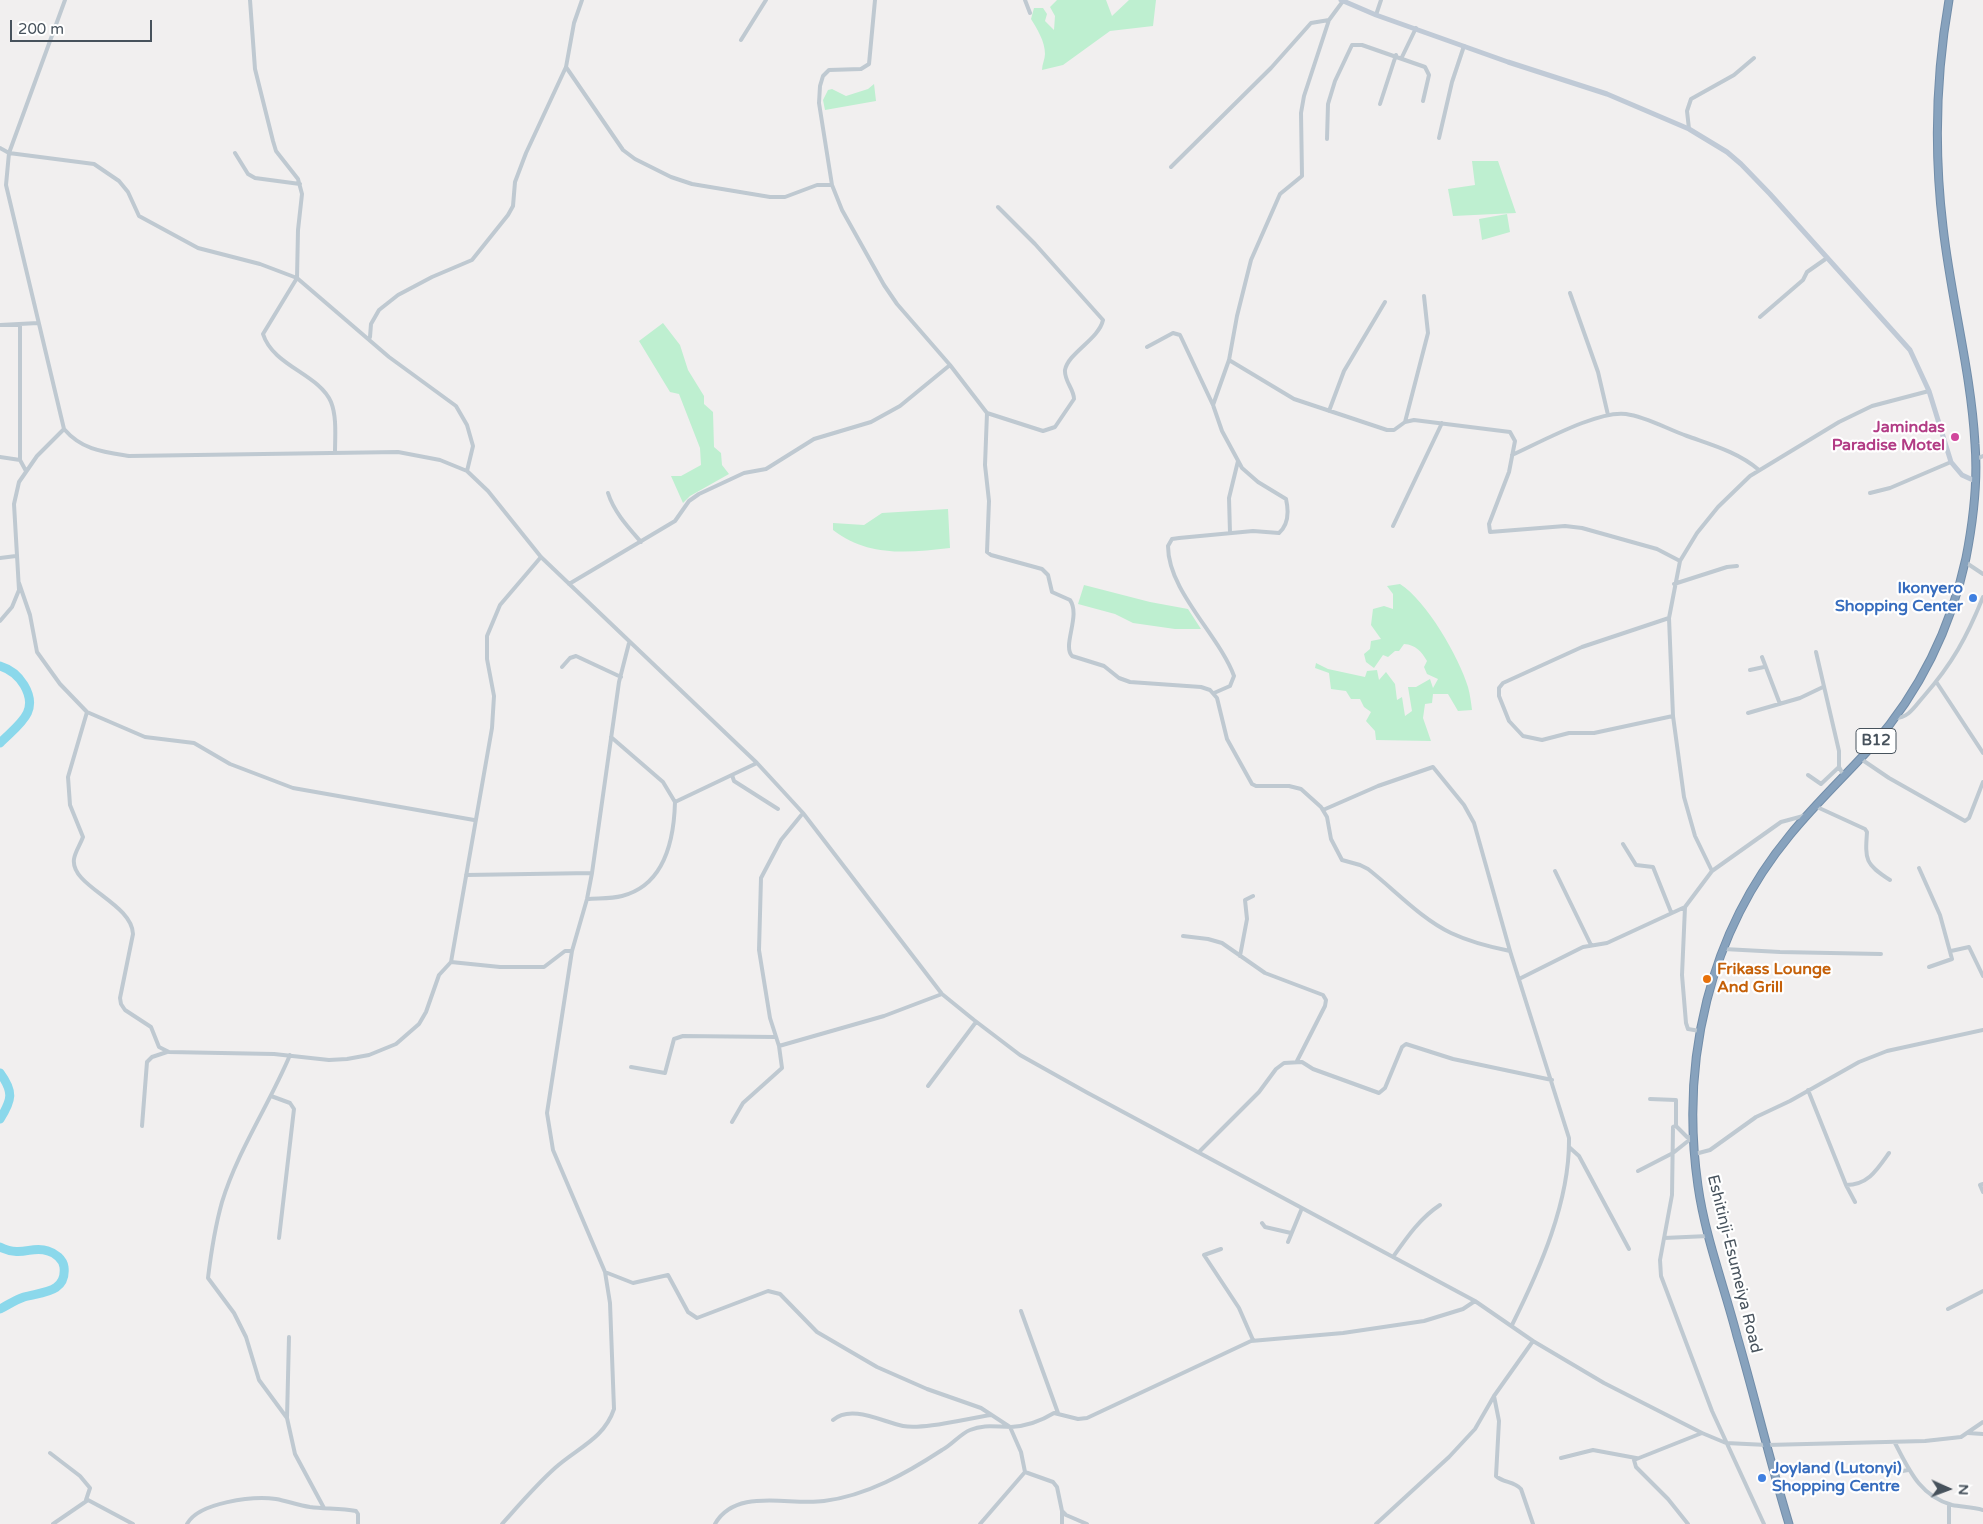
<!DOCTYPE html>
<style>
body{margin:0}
#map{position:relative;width:1983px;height:1524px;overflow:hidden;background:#f1efef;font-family:"Varela Round",sans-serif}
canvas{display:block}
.north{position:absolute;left:1923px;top:1464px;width:50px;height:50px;-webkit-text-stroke:4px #fff;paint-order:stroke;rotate:92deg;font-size:14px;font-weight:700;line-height:20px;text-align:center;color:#47525c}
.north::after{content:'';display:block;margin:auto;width:18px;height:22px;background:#47525c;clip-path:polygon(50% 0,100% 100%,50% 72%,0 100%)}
.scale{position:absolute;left:10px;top:20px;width:142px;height:22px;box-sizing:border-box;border:2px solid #47525c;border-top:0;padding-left:6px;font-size:15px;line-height:18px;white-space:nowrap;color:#47525c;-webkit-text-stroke:4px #fff;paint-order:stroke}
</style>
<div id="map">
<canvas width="1983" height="1524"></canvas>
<div class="north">N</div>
<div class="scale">200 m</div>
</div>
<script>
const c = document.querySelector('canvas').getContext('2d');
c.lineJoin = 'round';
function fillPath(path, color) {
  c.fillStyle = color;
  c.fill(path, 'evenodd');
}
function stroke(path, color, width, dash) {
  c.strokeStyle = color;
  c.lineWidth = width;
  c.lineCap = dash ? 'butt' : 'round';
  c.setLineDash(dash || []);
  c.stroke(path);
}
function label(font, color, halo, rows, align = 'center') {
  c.font = font + ' "Varela Round",sans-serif';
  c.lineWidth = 4.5;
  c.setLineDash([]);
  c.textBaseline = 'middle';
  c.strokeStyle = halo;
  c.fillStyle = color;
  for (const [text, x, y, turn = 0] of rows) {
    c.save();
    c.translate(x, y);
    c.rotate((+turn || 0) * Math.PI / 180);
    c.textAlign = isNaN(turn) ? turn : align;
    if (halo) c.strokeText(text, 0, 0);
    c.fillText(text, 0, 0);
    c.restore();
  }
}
const green = new Path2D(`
 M1057 0H1106L1112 16 1129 0H1156L1153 26 1110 31 1063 65 1042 70C1042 64 1045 59 1045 54 1045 41 1037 29 1031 19L1034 8H1043L1047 14 1045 21 1054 30 1055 16 1050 7Z
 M874 84 876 101 825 110 823 100 828 90 832 89 846 96 868 89Z
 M1472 161H1498L1516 213 1453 216 1448 189 1475 185Z
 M1507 214 1510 232 1482 240 1479 219Z
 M663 323 680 345 688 370 704 396V404L713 412 714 447 721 453 722 465 729 474 690 496 683 503 671 476H681L701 465 700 448 679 394 670 392 639 341Z
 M948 509 950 548C908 553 868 557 833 530V523L864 525 882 513Z
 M1400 584C1426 600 1459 657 1468 687 1470 694 1471 702 1472 710L1458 711 1448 694H1433L1432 703 1425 704 1423 718 1431 741 1376 740 1375 731 1366 721 1371 712 1364 707 1360 699H1351L1346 691 1331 689 1329 673 1315 668 1316 663 1328 669 1365 677 1367 671 1377 670 1379 680 1386 672 1395 684 1397 700 1402 697 1405 716 1412 711 1408 687H1416L1430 679 1433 688 1438 679 1427 674 1424 667 1427 661C1421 651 1416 645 1404 644L1399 651H1395L1388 657 1383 655 1374 668 1366 662 1364 654 1370 649 1371 641 1381 639 1371 625 1373 609 1384 606 1393 609V594L1387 586Z
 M1084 585 1150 602 1188 609 1201 629H1175L1133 623 1115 614 1078 604Z`);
const river = new Path2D(`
 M0 666C10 669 18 675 24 685 40 712 19 724 0 743
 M0 1073C14 1092 12 1100 0 1119
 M0 1247C23 1258 31 1245 48 1251 55 1253 63 1259 64 1267 67 1293 41 1292 24 1297 15 1300 8 1305 0 1309`);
const street = new Path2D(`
 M65 0 9 153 6 185 64 429C82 450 103 452 129 456L398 452 440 460 467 471 488 491 541 557 757 763 781 789 803 813 942 994 974 1020 1020 1055 1086 1092 1475 1301 1533 1341 1604 1383 1702 1433 1726 1443 1767 1445 1925 1441 1961 1437 1983 1422
 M250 0 255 69 273 141 276 151 298 179 302 194 298 230 297 278 263 334C273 366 319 374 331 402 337 417 335 437 335 453
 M875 0 869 64 861 69 829 70 823 76 820 86 819 103 832 185 842 210 884 285 897 304 950 365 987 413 985 465 989 501 987 552 991 555 1042 569 1048 575 1052 592 1070 600C1081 616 1062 645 1072 656L1104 666 1119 678 1130 682 1201 687 1210 690 1217 698 1227 739 1252 784 1256 786H1289L1301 789 1321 807 1327 817 1331 839 1342 860 1360 865 1368 869C1395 890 1420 918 1451 933 1470 942 1490 947 1510 951
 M1025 0 1030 13
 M1376 15 1381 0
 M741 40 766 0
 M1402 57 1416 28
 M566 67 623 150 635 159 671 177 692 184 770 197H785L817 185H832
 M1380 104 1396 55
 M1689 129 1687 111 1691 99 1734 75 1754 58
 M1439 138 1452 82 1464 46
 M1327 139 1328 104 1335 81 1352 45H1362L1425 67 1429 75 1423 101
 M0 148 9 153 94 164 119 181 128 192 139 216 198 248 260 264 297 278 389 357 456 406 467 425 473 446 467 471
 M235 153 248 174 255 178 300 184
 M1171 167 1271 68 1311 23 1329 20
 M1570 293 1598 372 1608 415
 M1760 317 1803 280 1807 272 1827 258
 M0 325 38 323
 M20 325V460L26 471
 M370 337 371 324 379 310 398 295 432 277 472 260 508 215 513 206 515 182 526 153 566 67 574 23 582 0
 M1147 347 1173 333 1180 335 1213 405 1222 431 1242 468 1258 482 1286 499C1289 512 1289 524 1279 533L1253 531 1179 538 1172 539 1168 546C1168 591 1219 635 1234 676L1230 686 1214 693
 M1229 360 1294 399 1387 430H1394L1405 422 1414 420 1510 432 1515 441 1509 472 1489 524 1490 532 1565 526 1582 528 1657 549 1680 561
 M1213 405 1229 360 1237 316 1251 260 1280 194 1302 176 1301 113 1304 96 1329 20 1343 1
 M1329 411 1344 371 1385 302
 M987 413 1043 431 1055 427 1074 399C1074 389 1064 381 1065 370 1068 353 1099 339 1103 320L1035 244 998 207
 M1405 422 1428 333 1424 296
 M1512 455C1539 443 1598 410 1626 414 1647 417 1667 429 1687 436 1712 445 1738 452 1759 470
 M0 457 20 460
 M1976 459 1983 456
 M608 493C614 512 628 527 641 542
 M1870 493 1890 488 1951 462
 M1393 526 1442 423
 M1230 533 1229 498 1238 461
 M0 558 16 556
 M1965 562 1983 574
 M19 583 30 615 37 652 60 684 87 712 145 737 194 743 230 764 293 788 474 820
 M569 584 675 521 689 501 699 494 744 473 766 469 814 439 871 422 900 406 950 365
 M1674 584 1727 567 1737 566
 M1669 618 1582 647 1503 683 1499 688V696L1509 721 1523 736 1542 740 1569 733H1594L1673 716
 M0 621 12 607 19 590 14 504 19 482 37 456 64 429
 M1816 652 1839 751V767L1844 776
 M1762 657 1780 704
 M562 667 570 658 576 656 621 677
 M1750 670 1764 667
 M1937 683 1983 753
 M87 712 68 777 70 805 83 837C80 845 75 852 74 859 70 886 132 903 133 934L120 998 121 1004 125 1010 151 1027 159 1047 169 1052 274 1054 329 1060 347 1059 369 1055 396 1044 419 1024 426 1012 439 975 451 962 492 728 494 696 487 659V636L500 605 541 557
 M1748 713 1800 698 1823 687
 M1895 718C1909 718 1915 706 1924 696 1952 664 1967 637 1983 597
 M611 737 663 782 675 802 757 763
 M1861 759 1889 778 1965 821 1969 818 1983 782
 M732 775 734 781 778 809
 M1808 775 1821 784 1839 767
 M1817 807 1865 829 1867 832C1865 860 1865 864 1890 880
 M1323 810 1378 786 1433 767 1464 805 1474 823 1510 951 1569 1138C1570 1201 1540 1269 1512 1325
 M803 813 781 840 761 878 759 950 770 1018 779 1046 884 1016 942 994
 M1623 844 1636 865 1653 867 1671 912
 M1919 868 1940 915 1952 959 1929 967
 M1555 871 1591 945
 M1712 871 1695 836 1684 797 1673 716 1669 618 1680 561 1697 533 1718 507 1750 476 1839 422 1872 406 1929 391
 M466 875 592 873
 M587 899C598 898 611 899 622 896 665 885 674 840 675 802
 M1183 936 1208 939 1222 943 1265 973 1323 995 1326 1000 1325 1006 1297 1061
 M1724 949 1780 952 1881 954
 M1951 951 1969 947 1983 976
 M1240 956 1247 919 1245 900 1253 896
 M451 962 500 967H544L565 951H572
 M1521 978 1583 947 1607 943 1685 907
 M1700 1031 1688 1029 1686 1023 1682 975 1685 907 1712 871 1781 822 1807 815
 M290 1055C269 1105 238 1150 222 1202 215 1227 211 1253 208 1278L234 1313 246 1337 259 1380 287 1418 295 1454 324 1508
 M631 1067 665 1073 674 1039 683 1036 775 1037
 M928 1086 976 1022
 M1808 1090 1846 1185C1868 1185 1877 1170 1889 1153
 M271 1096 290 1103 294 1109 279 1238
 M1650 1099 1676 1100V1126
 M732 1122 743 1103 782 1068 779 1046
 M142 1126 147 1062 152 1057 167 1052
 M1693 1137H1687L1676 1126 1673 1127 1672 1195 1660 1260 1661 1276 1712 1411 1764 1524
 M1569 1147 1579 1156 1629 1249
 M1199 1152 1259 1092 1276 1069 1284 1063 1302 1062 1313 1069 1379 1093 1385 1088 1402 1047 1406 1044 1453 1059 1552 1080
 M1695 1154 1710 1150 1756 1117 1790 1101 1859 1062 1887 1051 1983 1030
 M1638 1171 1673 1153 1693 1137
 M1983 1184 1980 1185 1983 1192
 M1846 1185 1855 1202
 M1262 1223 1265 1227 1291 1233
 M1664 1238 1708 1236
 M1288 1242 1302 1208
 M1221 1249 1204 1255 1239 1308 1253 1340
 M1393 1257C1407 1237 1420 1218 1440 1205
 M605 1272 633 1283 668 1275 688 1312 697 1318 768 1291 780 1294 817 1332 877 1367 927 1389 981 1408 1010 1427 1021 1452 1025 1472 980 1524
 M1948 1309 1983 1291
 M1021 1311 1058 1413
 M1494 1396 1499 1421 1496 1476C1503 1483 1514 1481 1521 1489L1533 1524
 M287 1418 289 1337
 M833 1420C851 1404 883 1422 903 1426 923 1430 969 1418 991 1415
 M1968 1433 1983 1434
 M1895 1443C1909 1470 1920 1496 1952 1505 1962 1507 1973 1507 1983 1510
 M50 1453 80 1476 90 1488 86 1500
 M1561 1458 1593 1450 1636 1458
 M1883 1466 1892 1473 1908 1470
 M1025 1472 1053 1482 1057 1487 1062 1511 1066 1515 1087 1524
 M1949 1504V1524
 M53 1524 88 1500 133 1524
 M187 1524C199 1502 253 1496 276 1499 287 1501 298 1505 310 1507 325 1509 341 1508 356 1511L358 1514V1524
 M502 1524C519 1505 536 1485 555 1468 577 1448 604 1439 614 1409L610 1303 605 1272 553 1150 547 1113 572 951 587 899 592 873 619 682 629 643
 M715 1524C736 1487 789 1506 824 1501 866 1496 907 1473 942 1450 952 1445 960 1434 970 1430 984 1424 996 1427 1011 1427 1026 1426 1041 1421 1054 1413L1078 1419 1087 1418 1251 1341 1343 1333 1424 1321 1463 1309 1475 1301
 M1062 1524V1511
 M1376 1524 1449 1457 1475 1429 1494 1396 1533 1341
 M1688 1524 1668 1499 1636 1467 1634 1460 1702 1433`);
const secondary = new Path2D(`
 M1341 0 1376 15 1508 62 1607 94 1689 129 1727 152 1741 164 1770 194 1910 350 1929 391 1951 462 1962 475 1975 481`);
const highway = new Path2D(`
 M1789 1524C1770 1462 1755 1398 1737 1336 1724 1286 1705 1236 1698 1186 1680 1061 1709 933 1790 835 1816 803 1846 775 1873 745 1920 691 1951 627 1966 558 1973 522 1978 481 1975 444 1971 371 1951 299 1943 227 1934 152 1936 74 1949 0`);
const markers = [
 [1955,437,5,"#d1479c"],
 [1973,598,5,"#3f7fe0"],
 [1707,979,5,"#e8710a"],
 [1762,1478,5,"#3f7fe0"]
];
const shields = [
 [1876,741,40]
];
const shieldNames = [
 ["B12",1876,741]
];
const hotelNames = [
 ["Jamindas",1945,428],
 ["Paradise Motel",1945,446]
];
const shopNames = [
 ["Ikonyero",1963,589],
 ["Shopping Center",1963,607],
 ["Joyland (Lutonyi)",1772,1469,"left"],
 ["Shopping Centre",1772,1487,"left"]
];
const foodNames = [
 ["Frikass Lounge",1717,970],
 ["And Grill",1717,988]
];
const streetNames = [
 ["Eshitinji-Esumeiya Road",1734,1264,76]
];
fillPath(green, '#beefd0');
stroke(river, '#8bd8eb', 9);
stroke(highway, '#728da9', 9);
stroke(street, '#bfc9d1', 4);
stroke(secondary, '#c0cad6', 5);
stroke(highway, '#87a2bd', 7);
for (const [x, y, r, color] of markers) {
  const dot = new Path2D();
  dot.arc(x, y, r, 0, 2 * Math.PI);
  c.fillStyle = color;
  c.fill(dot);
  stroke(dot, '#fff', 2);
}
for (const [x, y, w] of shields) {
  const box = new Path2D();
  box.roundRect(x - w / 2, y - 12.5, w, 25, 4);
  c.fillStyle = '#fff';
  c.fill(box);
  stroke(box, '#47525c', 1);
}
label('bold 15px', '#47525c', null, shieldNames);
label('bold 16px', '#b23c85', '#fff', hotelNames, 'right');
label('bold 16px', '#366cbe', '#fff', shopNames, 'right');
label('bold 16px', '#c56008', '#fff', foodNames, 'left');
label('16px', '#47525c', '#fff', streetNames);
</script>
